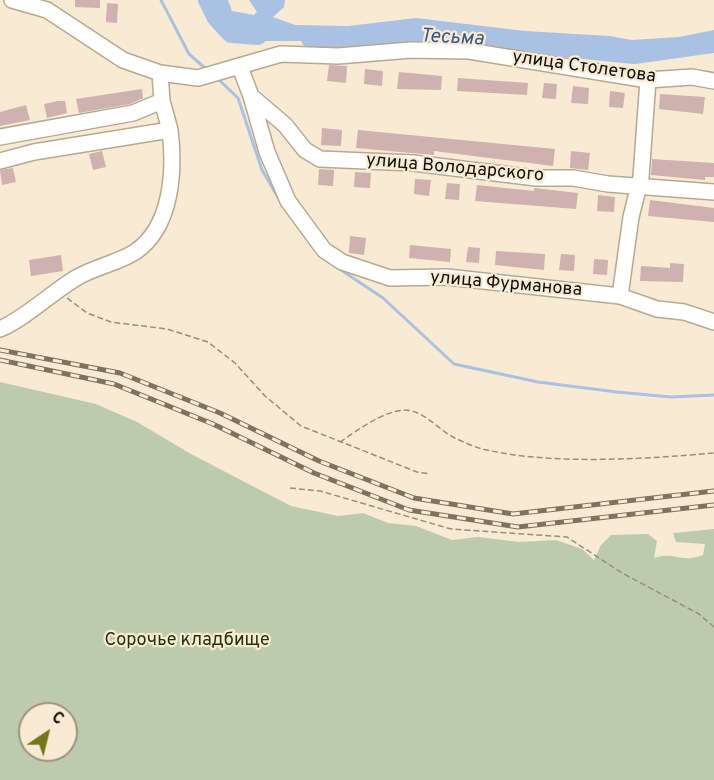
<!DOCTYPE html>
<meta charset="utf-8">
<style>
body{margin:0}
#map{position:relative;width:714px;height:780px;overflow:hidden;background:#f9ebd3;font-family:Overpass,sans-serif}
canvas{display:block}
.north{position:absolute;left:18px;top:702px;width:60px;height:60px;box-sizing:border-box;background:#f9ebd3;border:2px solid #9d9381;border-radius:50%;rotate:35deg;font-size:16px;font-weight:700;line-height:24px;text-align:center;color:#130e06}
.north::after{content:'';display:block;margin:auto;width:21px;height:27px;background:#75761c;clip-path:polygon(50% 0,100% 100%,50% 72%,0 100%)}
</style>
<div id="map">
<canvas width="714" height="780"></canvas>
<div class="north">С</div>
</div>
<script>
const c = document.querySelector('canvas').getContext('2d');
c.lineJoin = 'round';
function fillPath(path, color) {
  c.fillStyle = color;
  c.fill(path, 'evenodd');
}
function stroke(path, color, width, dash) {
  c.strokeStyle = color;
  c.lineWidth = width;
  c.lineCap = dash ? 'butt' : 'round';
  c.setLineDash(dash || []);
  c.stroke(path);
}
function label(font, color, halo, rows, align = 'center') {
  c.font = font + ' Overpass,sans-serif';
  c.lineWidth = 4.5;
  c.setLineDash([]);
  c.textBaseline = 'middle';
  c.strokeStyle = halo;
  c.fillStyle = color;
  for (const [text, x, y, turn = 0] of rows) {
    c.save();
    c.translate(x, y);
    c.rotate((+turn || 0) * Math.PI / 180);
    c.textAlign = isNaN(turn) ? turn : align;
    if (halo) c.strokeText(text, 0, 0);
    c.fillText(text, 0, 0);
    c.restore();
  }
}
const green = new Path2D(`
 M0 382 96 404 137 422 191 454 291 506 338 516 363 513 388 523 416 526 452 540 478 537 519 542 556 540 582 549 594 560 601 545 611 535 648 534 657 541 654 558C676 551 680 564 703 555L705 544 676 542 673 533 714 529V780H0ZM30 714H66V750H30Z`);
const water = new Path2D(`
 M214 0H228L232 11 254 15 257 12 249 0H285L284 7 273 17 295 25 348 26 416 18 525 31 610 36 631 40 679 37 714 30V42L647 51 642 55H624L434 34 329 41H250L237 36 221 21Z`);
const stream = new Path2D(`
 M161 0 189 54 205 68
 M218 79 238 98 262 170 279 199
 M335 266 383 298 454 364 538 382 617 392 671 397 714 395`);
const river = new Path2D(`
 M207 0 216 18 231 34 258 36
 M310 39 360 41 436 35 634 55 714 44`);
const building = new Path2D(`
 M75 0H100V8L75 7Z
 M107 3 118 4 117 23 106 22Z
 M329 65 347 66 346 83 327 81Z
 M365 69 383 71 382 86 364 84Z
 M399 72 442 76 441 90 397 89Z
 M458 78 528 83 527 95 457 91Z
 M544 83 557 84 556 99 542 98Z
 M573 86 589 88 588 104 571 103Z
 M142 89 143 98 130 104 79 113 76 99Z
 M610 91 625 93 623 108 609 107Z
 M660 94 705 97 703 114 659 109Z
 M58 101H65L67 113 47 118 44 104Z
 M26 105 30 120 0 126V112Z
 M322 128 342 130 341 146 321 145Z
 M358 130 555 149 553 166 434 151V155L356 148Z
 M102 151 106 167 93 170 89 154Z
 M571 151 590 153 588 170 570 168Z
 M652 159 714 163V177H705V180L651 175Z
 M13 168 16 182 2 185 0 170Z
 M319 169 334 170 333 186 318 185Z
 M355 172 371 173 370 188 354 187Z
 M415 179 431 180 429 196 414 194Z
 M447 183 460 184 459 200 445 199Z
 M477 185 534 191V188L578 193 576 209 475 201Z
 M598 195 615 197 614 212 597 211Z
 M650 200 714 208V222L648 216Z
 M350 236 366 238 364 255 349 253Z
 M410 245 451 249 450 262 409 258Z
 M468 247 480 248 479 263 466 262Z
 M496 251 545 254 544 270 495 265Z
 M561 254 575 255 574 271 559 270Z
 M61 255 63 271 31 276 29 260Z
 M594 259 608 260 607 275 593 274Z
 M670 263 684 264 683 282 640 281 641 266 670 268Z`);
const path = new Path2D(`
 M67 298 87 313 111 322 167 329 208 342 235 363 265 396 301 426 417 472 430 474
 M340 442C358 430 383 411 405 410 423 410 438 429 453 437 463 442 476 448 487 450 551 465 647 459 714 453
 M290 488 320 491 451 529 567 537 622 573 699 614 714 627`);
const minor = new Path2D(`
 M12 0 47 10 123 60 160 73 198 78 281 54 338 56 411 50 469 51 648 80 692 77 714 81
 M240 67 251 96 285 125 305 150 320 159 413 163 536 178H573L608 184 714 192
 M160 73 162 101 170 130
 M251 96 267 152 288 201 324 250 342 262 390 278 447 277 620 296 657 309 684 312 714 322
 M0 137 133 113 162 101
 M0 161 34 152 170 130C175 171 172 227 135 252 118 263 94 267 76 278 51 293 27 317 0 329
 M620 296 631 217 641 177 648 80`);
const rail = new Path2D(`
 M0 350 120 373 220 413 319 461 414 498 513 514 714 491
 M0 360 114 384 213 424 314 473 409 510 518 527 714 505`);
const streetNames = [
 ["улица Столетова",584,68,8],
 ["улица Володарского",455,169,5],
 ["улица Фурманова",506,285,5]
];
const parkNames = [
 ["Сорочье кладбище",187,641]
];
const waterNames = [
 ["Тесьма",452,39,3]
];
fillPath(green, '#bccbae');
fillPath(water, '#a9c1e3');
stroke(stream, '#a9c1e3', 3);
stroke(river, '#a9c1e3', 18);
fillPath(building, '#cfb1af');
stroke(minor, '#b6a992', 18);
stroke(path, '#988e7d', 1.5, [6, 3]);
stroke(minor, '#fff', 15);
stroke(rail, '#7c7363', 5);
stroke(rail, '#f9ebd3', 3, [9]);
label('18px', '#130e06', '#f9ebd3', streetNames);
label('18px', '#22340a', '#f9ebd3', parkNames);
label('italic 20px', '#365986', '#f9ebd3', waterNames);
</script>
